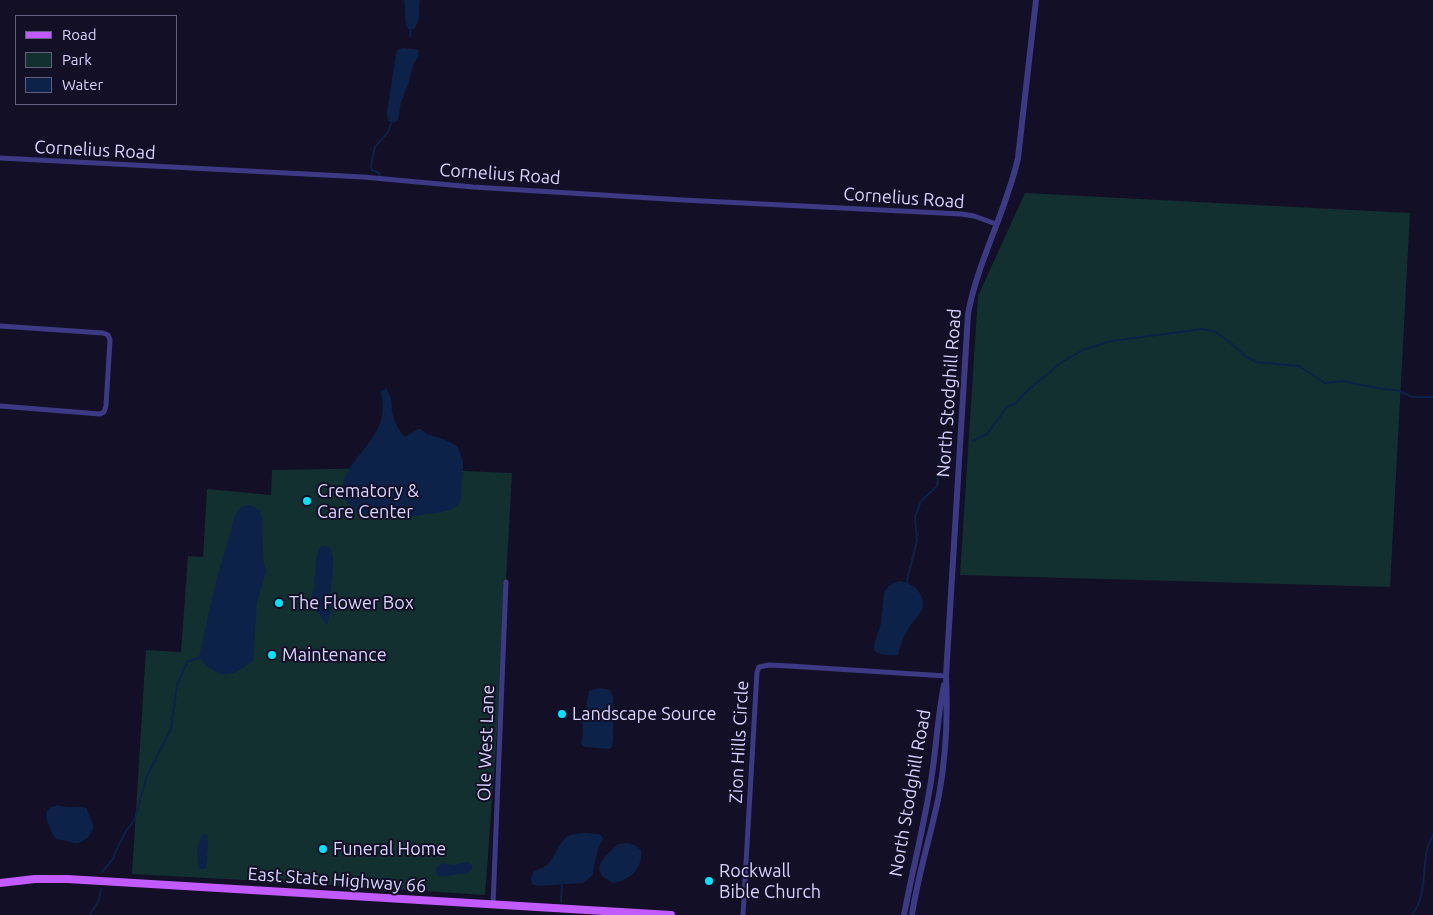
<!DOCTYPE html>
<style>
body{margin:0}
#map{position:relative;width:1433px;height:915px;overflow:hidden;background:#130f26;font-family:Ubuntu,sans-serif}
canvas{display:block}
.legend{position:absolute;left:15px;top:15px;width:162px;height:90px;box-sizing:border-box;background:#130f26;border:1px solid #625e7d;margin:0;padding:6px 9px;list-style:none;font-size:15px;color:#d9d4ff}
.legend li{display:flex;align-items:center;gap:10px;height:25px}
.legend b{width:25px;border:1px solid #625e7d}
</style>
<div id="map">
<canvas width="1433" height="915"></canvas>
<ul class="legend">
<li><b style="height:6px;background:#c25bff"></b>Road</li>
<li><b style="height:14px;background:#12302f"></b>Park</li>
<li><b style="height:14px;background:#0c2248"></b>Water</li>
</ul>
</div>
<script>
const c = document.querySelector('canvas').getContext('2d');
c.lineJoin = 'round';
function fillPath(path, color) {
  c.fillStyle = color;
  c.fill(path, 'evenodd');
}
function stroke(path, color, width, dash) {
  c.strokeStyle = color;
  c.lineWidth = width;
  c.lineCap = dash ? 'butt' : 'round';
  c.setLineDash(dash || []);
  c.stroke(path);
}
function label(font, color, halo, rows, align = 'center') {
  c.font = font + ' Ubuntu,sans-serif';
  c.lineWidth = 4;
  c.setLineDash([]);
  c.textBaseline = 'middle';
  c.strokeStyle = halo;
  c.fillStyle = color;
  for (const [text, x, y, turn = 0] of rows) {
    c.save();
    c.translate(x, y);
    c.rotate((+turn || 0) * Math.PI / 180);
    c.textAlign = isNaN(turn) ? turn : align;
    if (halo) c.strokeText(text, 0, 0);
    c.fillText(text, 0, 0);
    c.restore();
  }
}
const green = new Path2D(`
 M1025 193 1410 213 1390 587 960 575 978 296Z
 M392 468 512 473 499 706 485 895 299 883 132 874 146 650 181 652 188 556 203 557 207 489 271 495 272 470Z`);
const water = new Path2D(`
 M404 0H420C418 12 422 18 414 29H408L406 25Z
 M402 48 416 49 418 50V57L413 65 408 85 401 102 398 120 394 123 388 121 387 112 396 54 397 50Z
 M386 388C394 400 390 404 393 416 394 421 401 434 405 437L418 429H421L427 434 446 440 458 447C459 452 462 457 463 461 464 471 461 482 461 492 461 494 462 497 461 499 460 502 456 507 454 508 445 514 394 518 382 517 369 515 350 510 344 497 334 476 371 446 378 428 384 416 383 404 381 391Z
 M250 505 260 510 262 518 263 559 266 571 257 603 253 660C246 667 232 677 221 674 213 672 204 663 199 657L215 585 235 516 241 507Z
 M322 546H326L331 549C336 565 331 581 330 597 330 603 331 608 331 613L329 617 328 623 326 624 314 607 311 598 314 588 316 558 319 550Z
 M898 581C911 582 924 591 923 606 922 613 916 618 912 623 905 632 901 644 898 655 890 655 880 656 874 650V645L881 623 884 592 889 586Z
 M600 688 610 690 613 696V741L612 747 610 749 584 747 581 744 583 733 582 721 585 714 589 691Z
 M58 805C66 808 77 806 87 808 88 819 99 826 88 837 83 841 80 844 73 843 68 842 64 839 58 840 53 837 53 835 51 830 46 819 41 808 58 805Z
 M584 833 599 834 602 836 603 840 599 846 594 866 593 875 583 883 538 886 532 884 531 880 533 872C537 869 543 868 547 865 549 863 551 861 552 858 564 841 560 835 584 833Z
 M204 834 207 835 208 844 206 867 204 869H199L198 867C198 856 195 842 204 834Z
 M626 843 634 845 641 850C643 868 631 880 613 883 587 870 603 858 618 844Z
 M467 862 472 865V869L467 874C457 873 445 878 438 876L436 872 437 866 442 863 454 865Z`);
const stream = new Path2D(`
 M410 36 411 29
 M379 175V173L372 170 371 166 375 147 388 132 392 121
 M973 441 987 434 1007 407 1016 403 1027 391 1062 362 1083 350 1111 341 1202 329 1214 331 1231 343 1245 356 1256 362 1299 366 1325 383 1343 381 1382 389 1396 390 1413 397H1433
 M906 584 917 541 915 517 921 501 937 486 941 453 947 449
 M102 872 113 859 116 851 126 831 134 821 147 776 171 729 177 685 187 662 200 657
 M561 902 562 882
 M90 915 99 900 101 889
 M1412 915C1427 895 1422 873 1427 850 1427 845 1431 840 1433 835`);
const minor = new Path2D(`
 M0 158 363 177 473 187 683 200 961 214 974 216 996 224
 M0 326 103 333 108 335 110 340 106 406 104 412 100 414 0 406
 M493 905 506 582
 M743 915 757 672 759 667 769 665 789 666 946 676`);
const tertiary = new Path2D(`
 M904 915C912 872 923 830 930 787 936 753 937 719 944 685
 M912 915C918 874 931 835 939 795 946 756 948 716 946 676L968 314C978 260 1006 212 1018 158L1036 0`);
const primary = new Path2D(`
 M0 883 35 879H67L671 915`);
const markers = [
 [307,501,5,"#00e5ff"],
 [279,603,5,"#00e5ff"],
 [272,655,5,"#00e5ff"],
 [562,714,5,"#00e5ff"],
 [323,849,5,"#00e5ff"],
 [709,881,5,"#00e5ff"]
];
const streetNames = [
 ["Cornelius Road",95,150,3],
 ["Cornelius Road",500,174,4],
 ["Cornelius Road",904,198,4],
 ["North Stodghill Road",949,393,-86],
 ["Zion Hills Circle",739,742,-87],
 ["Ole West Lane",486,743,-88],
 ["North Stodghill Road",910,793,-80],
 ["East State Highway 66",337,880,4]
];
const poiNames = [
 ["Crematory &",317,491],
 ["Care Center",317,512],
 ["The Flower Box",289,603],
 ["Maintenance",282,655],
 ["Landscape Source",572,714],
 ["Funeral Home",333,849],
 ["Rockwall",719,871],
 ["Bible Church",719,892]
];
fillPath(green, '#12302f');
fillPath(water, '#0c2248');
stroke(stream, '#0c2248', 2);
stroke(minor, '#3d3a85', 5);
stroke(tertiary, '#3d3a85', 6);
stroke(primary, '#c25bff', 8);
for (const [x, y, r, color] of markers) {
  const dot = new Path2D();
  dot.arc(x, y, r, 0, 2 * Math.PI);
  c.fillStyle = color;
  c.fill(dot);
  stroke(dot, '#130f26', 2);
}
label('18px', '#d9d4ff', '#130f26', streetNames);
label('18px', '#d9d4ff', '#130f26', poiNames, 'left');
</script>
